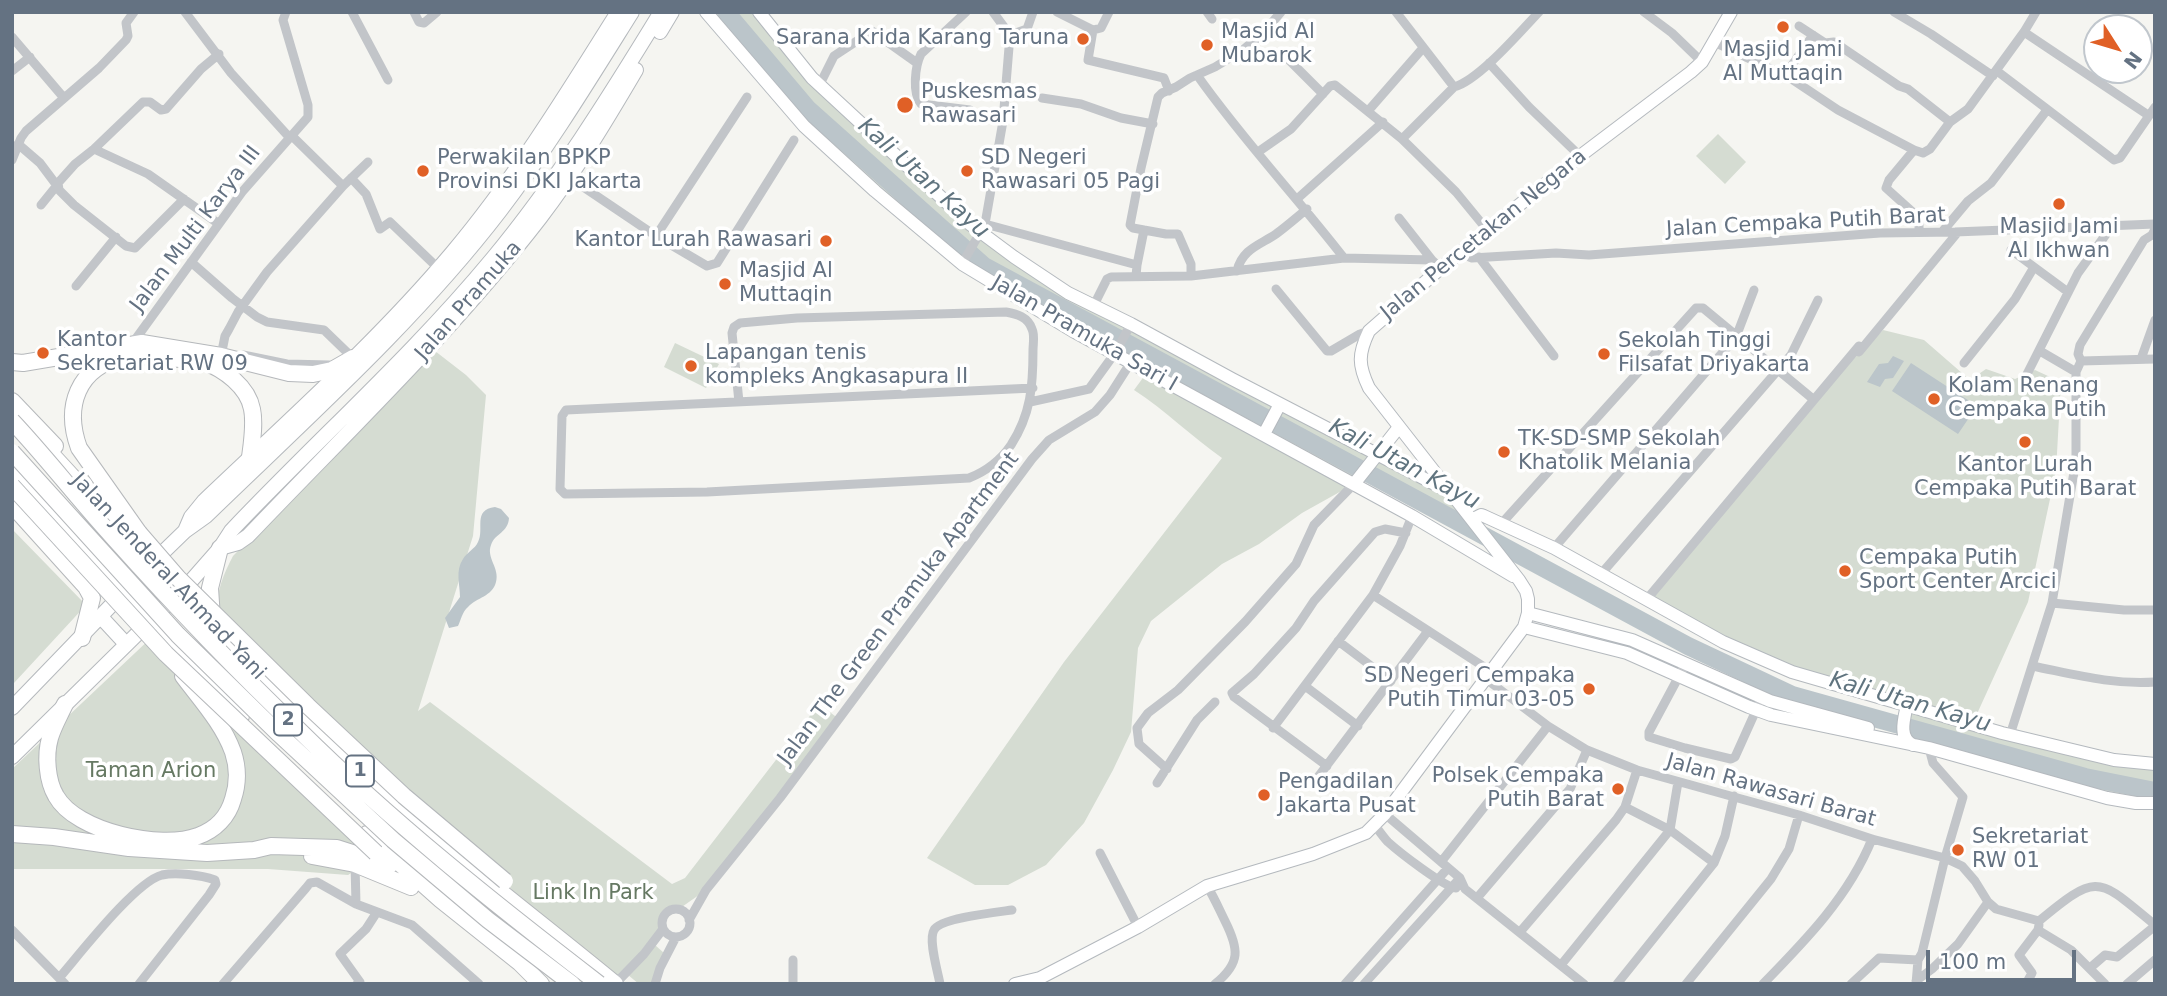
<!DOCTYPE html>
<style>
body{margin:0}
#map{position:relative;width:2167px;height:996px;overflow:hidden;background:#f5f5f1;font-family:"DejaVu Sans",sans-serif}
canvas{display:block}
.frame{position:absolute;inset:0;border:14px solid #647282;pointer-events:none}
.north{position:absolute;left:2083px;top:14px;width:70px;height:70px;box-sizing:border-box;background:#fff;border:2px solid #c1c7cd;border-radius:50%;rotate:127deg;font-size:19px;font-weight:700;line-height:28px;text-align:center;color:#647282}
.north::after{content:'';display:block;margin:auto;width:24px;height:32px;background:#e06026;clip-path:polygon(50% 0,100% 100%,50% 72%,0 100%)}
.scale{position:absolute;left:1926px;top:950px;width:150px;height:32px;box-sizing:border-box;border:4px solid #647282;border-top:0;padding-left:9px;font-size:21px;line-height:24px;white-space:nowrap;color:#647282;-webkit-text-stroke:5px #fff;paint-order:stroke}
</style>
<div id="map">
<canvas width="2167" height="996"></canvas>
<div class="frame"></div>
<div class="north">N</div>
<div class="scale">100 m</div>
</div>
<script>
const c = document.querySelector('canvas').getContext('2d');
c.lineJoin = 'round';
function fillPath(path, color) {
  c.fillStyle = color;
  c.fill(path, 'evenodd');
}
function stroke(path, color, width, dash) {
  c.strokeStyle = color;
  c.lineWidth = width;
  c.lineCap = dash ? 'butt' : 'round';
  c.setLineDash(dash || []);
  c.stroke(path);
}
function label(font, color, halo, rows, align = 'center') {
  c.font = font + ' "DejaVu Sans",sans-serif';
  c.lineWidth = 7;
  c.setLineDash([]);
  c.textBaseline = 'middle';
  c.strokeStyle = halo;
  c.fillStyle = color;
  for (const [text, x, y, turn = 0] of rows) {
    c.save();
    c.translate(x, y);
    c.rotate((+turn || 0) * Math.PI / 180);
    c.textAlign = isNaN(turn) ? turn : align;
    if (halo) c.strokeText(text, 0, 0);
    c.fillText(text, 0, 0);
    c.restore();
  }
}
const green = new Path2D(`
 M707 12H762L799 62 981 232 1068 293 1331 431 1460 505 1486 539 1362 472 1354 484 1302 513 1259 544 1222 564 1151 621 1138 648 1131 732 1113 770 1084 823 1046 865 1008 885H975L927 858 1064 662 1222 458C1192 437 1165 410 1134 390L1148 371 960 263 804 126Z
 M1718 134 1746 162 1725 184 1696 156Z
 M1883 330 1924 340 1970 380 1986 369 2015 379 2035 370 2061 382 2056 471 2028 602 1976 716 1906 703 1757 655 1652 597 1833 379Z
 M675 343 719 364 706 388 664 367Z
 M435 351 466 375 486 395 473 536 418 711 430 702 672 884 685 878 819 704 839 719 706 890 669 916 615 984 537 921 505 881 217 611C216 592 224 573 233 556Z
 M12 529 86 605 14 683 12 682Z
 M153 636 377 857 348 875 268 869H12V769Z
 M1907 706 2155 764V801L2138 802 1905 740Z
 M655 945 664 953 651 984H639L628 975Z`);
const water = new Path2D(`
 M1893 356 1904 361 1893 378 1885 379 1880 387 1867 382 1879 364 1888 363Z
 M1911 363 1977 406 1958 434 1892 391Z
 M495 507 501 509 509 518C508 533 495 533 491 545 486 558 500 568 496 582 492 597 477 597 468 607 462 612 461 620 458 626L449 628 445 618 460 597C460 584 455 571 463 559 467 552 475 549 478 542 485 529 472 510 495 507Z`);
const river = new Path2D(`
 M726 12 808 109 984 266 1688 646 1792 695 2085 777 2155 791`);
const street = new Path2D(`
 M185 12 231 73 289 137
 M352 12 388 80
 M414 12 419 22 424 23 437 12
 M966 12 921 54C915 66 912 93 921 104L970 110 977 117 1003 121
 M993 12 1010 35
 M1057 12 1093 30 1101 28 1109 12
 M1207 12 1212 19
 M1396 12 1454 87
 M1644 12 1672 33 1702 62
 M1894 12 1931 34 1993 76
 M1799 26 1825 43 1834 42 1899 86 1908 89 1950 122
 M1093 30 1088 60 1164 78 1169 91
 M2024 32 2148 115
 M1010 35 1027 29 1033 12
 M12 37 64 98
 M1714 42 1790 78 1838 110 1914 150 1923 153 1930 149 1950 122 1968 109 2024 32 2036 12
 M1288 59 1323 94
 M1489 63 1529 107 1580 156
 M12 71 30 57
 M1997 71 2114 160 2120 158 2155 107
 M1197 75C1242 139 1296 196 1344 258
 M1785 75 1813 35
 M820 84 834 56 872 31 917 63
 M1042 98 1081 104 1121 118 1153 124
 M1368 111 1423 48
 M291 135 343 186
 M1402 139 1454 87C1479 80 1520 32 1539 12
 M18 144 40 163 55 183H58L75 164 94 149 143 102H150L161 110 166 109 201 69 219 54
 M94 149 148 174 219 224
 M1914 150 1889 180 1886 188 1916 215 1919 221V232
 M1258 152 1291 129 1330 86 1335 85 1402 139 1456 192 1488 231
 M12 160 21 138 26 131 99 68 126 40 128 36 126 23 134 12
 M567 176 656 236 707 266 717 263 794 140
 M351 178 366 194 380 229 390 222 438 268
 M58 183 59 190 74 205 126 246 135 248 184 199
 M1297 199 1383 122
 M41 205 58 184
 M1399 218 1432 260
 M985 224 1137 265 1136 276
 M1942 232 1968 201 1991 183 2047 110
 M656 236 747 97
 M2011 250 2068 292
 M1460 253 1472 258 1556 253 1589 255 1880 233 1955 232 2155 224
 M1479 257 1554 356
 M191 262 232 298 257 317 267 322 324 330 353 358
 M962 264 985 224 1003 121 1010 35
 M1137 265 1144 230
 M1237 271C1242 249 1260 245 1276 234 1287 226 1297 217 1307 209
 M1191 276V264L1178 234H1166L1133 228 1130 225 1141 168 1158 97 1162 93 1176 87 1190 78 1215 67 1243 50 1264 32 1281 12
 M76 286 116 237
 M1276 289 1327 351H1331L1360 334 1369 331
 M1094 305 1107 279 1111 277 1191 276 1344 258 1432 260 1441 268
 M132 344 242 192 308 117V105L283 20 286 12
 M2040 351 2076 372
 M1859 352 1958 232
 M243 355 287 364 329 365
 M221 356 225 336 229 329 238 312 267 272 343 186 368 162
 M2141 359 2155 320
 M2081 361 2078 354 2080 345 2144 240 2152 235 2155 229
 M2081 361 2155 359
 M1964 363 2015 299 2034 267
 M2025 378 2078 273 2112 226
 M739 402 732 333 734 327 740 323 797 318 1006 312C1017 314 1028 317 1032 329 1035 335 1033 344 1033 350 1033 386 1031 414 1011 445 1000 461 987 471 969 478L707 492 565 494 560 489 562 416 566 410 1033 388
 M1030 402 1089 389 1115 353 1131 324
 M1502 523 1696 308H1703L1813 399
 M1554 548 1736 337 1754 290
 M1601 574 1791 355 1818 300
 M1373 595 1492 672
 M1647 599 1859 346
 M2052 603 2124 610H2155
 M1338 641 1391 681
 M1686 663 1649 732V737L1685 748 1731 759 1735 757 1762 697
 M2032 666C2073 674 2112 685 2155 682
 M1486 679 1548 726 1587 750 1637 770 1799 815 1872 839 1945 858 1962 866 1975 881 1988 902 1996 909 2039 921C2099 871 2098 878 2155 925
 M1305 686 1358 726
 M1273 728 1373 595 1400 546 1412 516
 M2010 735 2052 603 2076 460V372L2081 361
 M1327 766 1234 697 1232 693 1254 674 1296 628 1314 601 1375 532 1385 529 1406 533
 M1167 769 1139 744 1137 728 1148 713 1178 690 1245 622 1296 564 1314 525 1354 484
 M1157 783 1197 720 1215 702
 M1312 785 1428 631
 M1625 807 1670 830 1714 863
 M1385 814 1460 878 1465 889 1584 984
 M1374 825C1379 830 1383 837 1388 842 1399 852 1444 887 1456 888
 M1100 853 1138 927
 M1441 862 1548 726
 M355 864 356 904
 M1207 886C1214 897 1219 909 1225 921 1239 949 1241 963 1215 984
 M1477 898 1570 789 1587 750
 M662 923a14 14 0 1 1 28 0a14 14 0 1 1-28 0Z
 M689 920 706 890 780 798 1032 459 1049 440 1095 412 1110 395 1131 362
 M12 930 65 984
 M2038 930 2071 950 2105 984
 M1520 932 1616 820 1625 807 1637 770
 M1561 965 1670 830 1678 782
 M2090 968 2105 955 2117 957 2155 926
 M59 978C79 955 135 882 162 875 176 872 201 875 215 880L216 884 209 895 139 984
 M1916 981 1932 969 1958 944 1988 902
 M223 984 306 888 310 883 317 882 356 904 412 925 479 984
 M357 984 360 982 340 954 366 929 377 912
 M615 984 644 954 663 929
 M655 984 660 968 676 937
 M793 984V960
 M940 984C938 972 928 940 934 930 940 918 998 912 1012 910
 M1345 984 1448 868
 M1364 984 1460 878
 M1617 984 1714 863 1725 836 1734 796
 M1686 984 1771 879 1789 849 1799 815
 M1763 984C1806 940 1849 896 1872 839
 M1851 984 1879 958 1918 960
 M1916 984 1918 960 1922 953 1945 858 1963 797 1933 763 1929 748
 M2026 984 2032 973 2019 955 2038 930 2039 925
 M2127 984 2155 960`);
const secondary = new Path2D(`
 M706 12 804 126 875 191 962 264 1073 331 1412 516 1513 576
 M759 12 812 78 971 225 1014 257 1068 293 1131 324 1232 379 1448 491
 M1264 434 1280 404
 M1354 484 1399 427
 M1473 519 1481 515 1484 516 1554 548 1723 642 1792 672 2002 733 2114 760 2155 764
 M1528 613 1632 640 1770 701 1868 728
 M1524 627 1627 653 1749 707 1771 715 1929 748 2107 798 2136 803H2155
 M1907 705C1904 719 1898 738 1913 745
 M1015 984 1040 978 1138 927 1207 886 1313 854 1366 833 1385 814 1524 627 1528 613V599L1526 591 1519 580 1369 388C1358 365 1358 354 1369 331L1441 268 1580 156 1691 72 1702 62 1731 12`);
const primary = new Path2D(`
 M660 32 672 12
 M185 531 206 516C307 418 414 323 500 211 548 148 590 79 632 12
 M220 548 238 543 248 536C347 432 452 332 540 218 576 171 606 121 636 70
 M152 563 185 531 191 517 204 501C288 421 377 342 452 253 515 178 566 95 618 12
 M101 617 126 644
 M12 708 123 593
 M12 757 191 581 220 548 231 531C318 439 412 356 493 258 556 182 609 97 661 12`);
const highway = new Path2D(`
 M12 362 23 363 142 343 221 356 289 373 313 374 332 370 353 358
 M12 401 55 446
 M42 444C103 510 163 577 226 642 278 696 334 748 390 799 462 864 540 922 615 984
 M12 469 133 603 241 716
 M12 505 86 587 92 598 82 638
 M139 533 79 448C64 407 77 367 124 357 138 355 152 357 167 358 178 359 193 359 204 362 224 369 248 387 252 409 255 424 252 442 250 457
 M212 618 210 588 220 548
 M65 704C60 715 53 727 50 738 45 755 47 781 56 796 76 832 161 850 198 836 215 830 228 817 233 799 238 784 238 767 233 752 223 724 201 700 183 676
 M12 834 54 837 129 848 207 853 254 850 271 846 337 848 390 865
 M367 834 441 900 520 963 541 984
 M312 856 355 864 411 887`);
const highwayBridge = new Path2D(`
 M12 421C47 458 78 499 113 537 173 604 235 669 300 731 393 823 495 904 599 984
 M12 452 178 635 279 734 393 840 488 920 572 984
 M12 486 166 654 376 853
 M139 533 178 578 308 706 404 796 505 881`);
const markers = [
 [1783,27,7,"#e06026"],
 [1083,39,7,"#e06026"],
 [1207,45,7,"#e06026"],
 [905,105,9,"#e06026"],
 [423,171,7,"#e06026"],
 [967,171,7,"#e06026"],
 [2059,204,7,"#e06026"],
 [826,241,7,"#e06026"],
 [725,284,7,"#e06026"],
 [43,353,7,"#e06026"],
 [1604,354,7,"#e06026"],
 [691,366,7,"#e06026"],
 [1934,399,7,"#e06026"],
 [2025,442,7,"#e06026"],
 [1504,452,7,"#e06026"],
 [1845,571,7,"#e06026"],
 [1589,689,7,"#e06026"],
 [1618,789,7,"#e06026"],
 [1264,795,7,"#e06026"],
 [1958,850,7,"#e06026"]
];
const shields = [
 [288,720,28],
 [360,771,28]
];
const shieldNames = [
 ["2",288,720],
 ["1",360,771]
];
const poiNames = [
 ["Masjid Al",1221,33],
 ["Mubarok",1221,57],
 ["Sarana Krida Karang Taruna",1069,39,"right"],
 ["Masjid Jami",1783,51,"center"],
 ["Al Muttaqin",1783,75,"center"],
 ["Puskesmas",921,93],
 ["Rawasari",921,117],
 ["Perwakilan BPKP",437,159],
 ["Provinsi DKI Jakarta",437,183],
 ["SD Negeri",981,159],
 ["Rawasari 05 Pagi",981,183],
 ["Masjid Jami",2059,228,"center"],
 ["Al Ikhwan",2059,252,"center"],
 ["Kantor Lurah Rawasari",812,241,"right"],
 ["Masjid Al",739,272],
 ["Muttaqin",739,296],
 ["Kantor",57,341],
 ["Sekretariat RW 09",57,365],
 ["Sekolah Tinggi",1618,342],
 ["Filsafat Driyakarta",1618,366],
 ["Lapangan tenis",705,354],
 ["kompleks Angkasapura II",705,378],
 ["Kolam Renang",1948,387],
 ["Cempaka Putih",1948,411],
 ["TK-SD-SMP Sekolah",1518,440],
 ["Khatolik Melania",1518,464],
 ["Kantor Lurah",2025,466,"center"],
 ["Cempaka Putih Barat",2025,490,"center"],
 ["Cempaka Putih",1859,559],
 ["Sport Center Arcici",1859,583],
 ["SD Negeri Cempaka",1575,677,"right"],
 ["Putih Timur 03-05",1575,701,"right"],
 ["Polsek Cempaka",1604,777,"right"],
 ["Putih Barat",1604,801,"right"],
 ["Pengadilan",1278,783],
 ["Jakarta Pusat",1278,807],
 ["Sekretariat",1972,838],
 ["RW 01",1972,862]
];
const streetNames = [
 ["Jalan Cempaka Putih Barat",1806,223,-3],
 ["Jalan Multi Karya III",196,229,-53],
 ["Jalan Percetakan Negara",1484,235,-39],
 ["Jalan Pramuka",469,301,-49],
 ["Jalan Pramuka Sari I",1084,334,30],
 ["Jalan Jenderal Ahmad Yani",168,577,47],
 ["Jalan The Green Pramuka Apartment",899,609,-53],
 ["Jalan Rawasari Barat",1771,791,16]
];
const parkNames = [
 ["Taman Arion",151,772],
 ["Link In Park",593,894]
];
const waterNames = [
 ["Kali Utan Kayu",923,179,42],
 ["Kali Utan Kayu",1404,465,28],
 ["Kali Utan Kayu",1910,703,16]
];
fillPath(green, '#d5dcd2');
fillPath(water, '#bbc5ca');
stroke(river, '#bbc5ca', 18);
stroke(secondary, '#b4b9be', 14);
stroke(primary, '#b5b9bd', 16);
stroke(highway, '#b5b8bb', 18);
stroke(street, '#c2c5c9', 9);
stroke(secondary, '#fff', 12);
stroke(primary, '#fff', 14);
stroke(highway, '#fff', 16);
stroke(highwayBridge, '#b5b8bb', 18, []);
stroke(highwayBridge, '#fff', 16);
for (const [x, y, r, color] of markers) {
  const dot = new Path2D();
  dot.arc(x, y, r, 0, 2 * Math.PI);
  c.fillStyle = color;
  c.fill(dot);
  stroke(dot, '#fff', 2.5);
}
for (const [x, y, w] of shields) {
  const box = new Path2D();
  box.roundRect(x - w / 2, y - 15.5, w, 31, 5);
  c.fillStyle = '#fff';
  c.fill(box);
  stroke(box, '#647282', 2);
}
label('bold 19px', '#647282', null, shieldNames);
label('21px', '#647282', '#fff', poiNames, 'left');
label('21px', '#647282', '#fff', streetNames);
label('21px', '#667963', '#fff', parkNames);
label('italic 23px', '#60747f', '#fff', waterNames);
</script>
